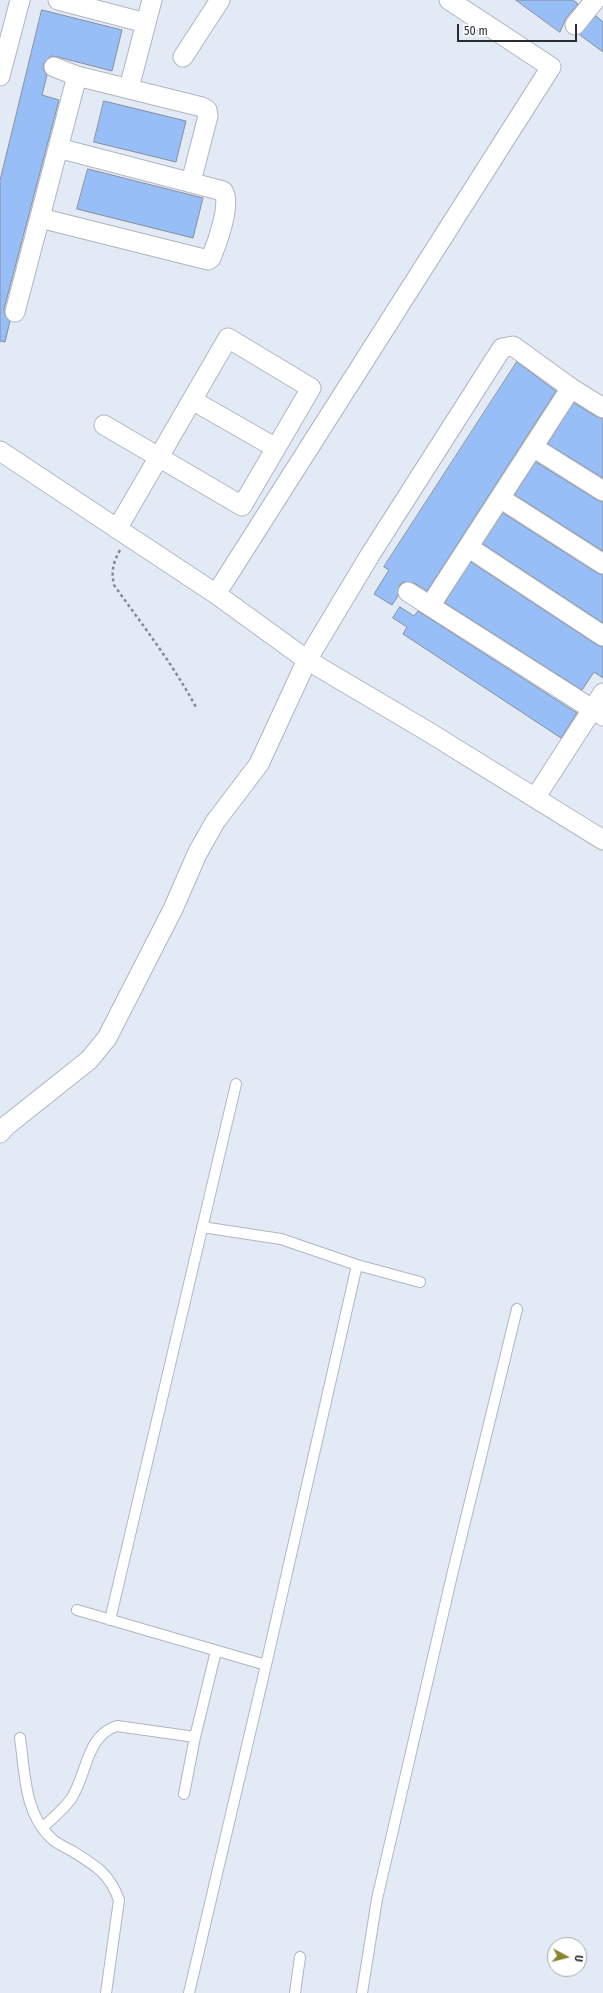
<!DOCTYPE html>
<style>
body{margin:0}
#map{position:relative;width:603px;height:1993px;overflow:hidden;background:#e1eaf5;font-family:"Fira Sans Condensed",sans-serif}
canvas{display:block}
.north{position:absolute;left:547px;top:1937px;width:40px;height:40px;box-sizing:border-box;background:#fff;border:1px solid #a9abad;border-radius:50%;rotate:97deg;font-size:11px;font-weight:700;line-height:16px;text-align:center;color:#292c31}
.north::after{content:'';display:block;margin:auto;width:14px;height:18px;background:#8b832b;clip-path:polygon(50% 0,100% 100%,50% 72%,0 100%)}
.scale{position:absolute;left:457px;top:24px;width:120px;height:18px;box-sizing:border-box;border:2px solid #292c31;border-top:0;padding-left:5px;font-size:12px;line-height:14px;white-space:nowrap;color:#292c31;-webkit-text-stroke:3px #fff;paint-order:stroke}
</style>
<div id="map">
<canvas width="603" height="1993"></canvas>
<div class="north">U</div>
<div class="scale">50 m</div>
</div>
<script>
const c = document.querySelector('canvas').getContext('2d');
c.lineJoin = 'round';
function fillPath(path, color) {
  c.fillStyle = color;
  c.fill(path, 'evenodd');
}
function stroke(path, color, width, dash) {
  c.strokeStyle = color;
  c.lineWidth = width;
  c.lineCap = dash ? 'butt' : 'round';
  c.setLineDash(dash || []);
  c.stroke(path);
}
const building = new Path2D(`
 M516 0H573L578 4 566 18 560 32Z
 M42 10 122 30 112 71 58 57 51 56 44 63 43 69 47 75 42 95 59 100 4 309 5 315 10 321 5 342 0 341V181Z
 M596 16 603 22V52L580 35Z
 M104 101 186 121 176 162 94 142Z
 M88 169 203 198 193 238 77 209Z
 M517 362 556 391 427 591 414 583 403 582 399 586 398 596 392 605 374 594 389 570 384 567Z
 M574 403 597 417 603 419V478L548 444Z
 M536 462 597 500 603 502V551L515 495Z
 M503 513 597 573 603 575V623L483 544Z
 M471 562 597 645 603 647V678L594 672 582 690 445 603Z
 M400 607 414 616 418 611 577 713 561 738 403 634 407 627 393 618Z`);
const path = new Path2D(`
 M120 550C113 563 111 571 114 585 143 626 173 664 197 709`);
const lane = new Path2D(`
 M202 1227 281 1239 357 1265 420 1282
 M77 1610 266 1665
 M110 1620 236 1084
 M20 1738C25 1772 24 1813 51 1838 57 1844 65 1847 72 1851 95 1865 110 1874 119 1900L106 1993
 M184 1794 195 1737 216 1651
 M42 1828C52 1819 63 1810 71 1799 87 1775 86 1735 117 1726L195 1737
 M189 1993 266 1665 357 1265
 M295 1993 300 1957
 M362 1993 377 1899 453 1571 517 1309`);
const street = new Path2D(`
 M58 0 146 23
 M575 25 595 0
 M183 57 220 0
 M54 67 77 76
 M0 76 20 0
 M129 88 152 0
 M40 218 208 260 211 258C217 244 232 202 223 191L58 148
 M15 312 77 76 202 107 207 110 208 116 191 182
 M192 400 276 448
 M104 425 242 506 311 388 228 338 117 529
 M533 447 603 491
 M0 451 216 594 307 660 427 731 603 840
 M500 498 603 564
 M468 547 603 636
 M408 592 603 716
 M216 594 551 67 449 0
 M430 606 571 388
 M535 798 603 693
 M0 1133 6 1126 89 1060 107 1038 173 909 197 854 215 822 259 764 307 660 370 555 502 348 513 346 571 388 603 408`);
fillPath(building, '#97bef6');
stroke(building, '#878e99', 1);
stroke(lane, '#afb6c1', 12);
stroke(street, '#afb6c1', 21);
stroke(path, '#848a92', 2.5, [3, 3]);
stroke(lane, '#fff', 10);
stroke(street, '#fff', 19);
</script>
